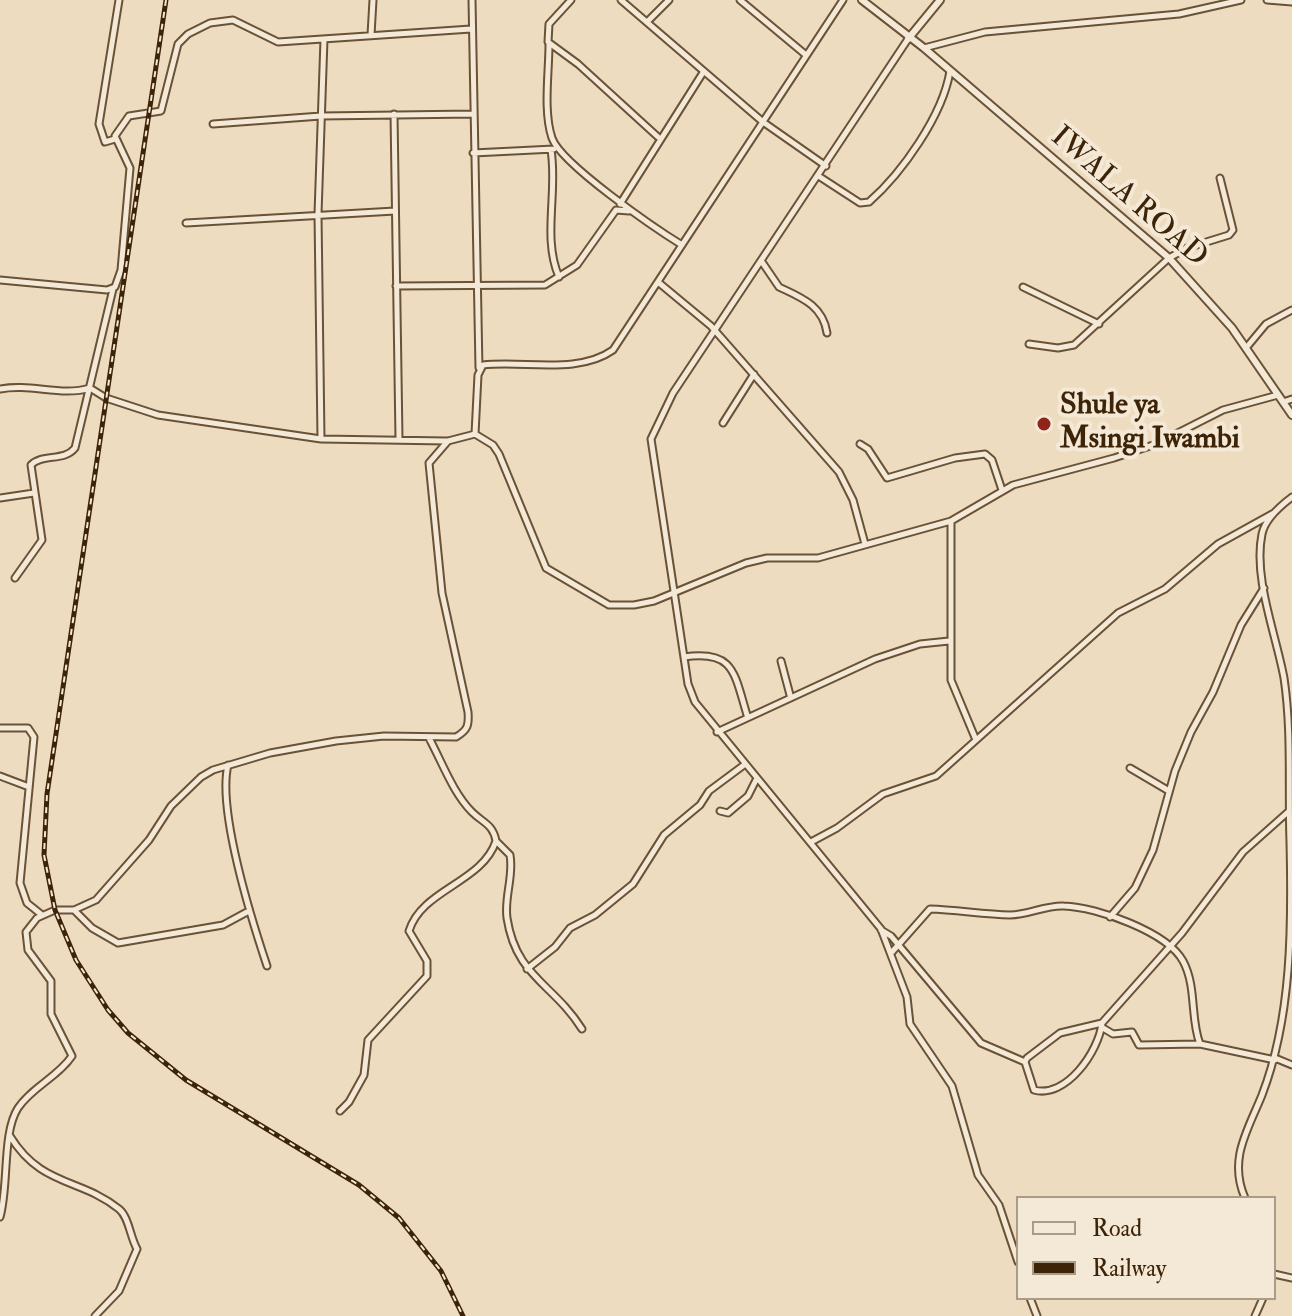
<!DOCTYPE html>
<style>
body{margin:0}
#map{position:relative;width:1292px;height:1316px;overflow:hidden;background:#eedcc0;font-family:"IM FELL Double Pica",serif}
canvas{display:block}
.legend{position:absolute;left:1016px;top:1196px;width:260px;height:104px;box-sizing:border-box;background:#f4e8d6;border:2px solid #ab9a84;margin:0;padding:10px 14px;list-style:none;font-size:24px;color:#3d2408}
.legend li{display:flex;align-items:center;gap:16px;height:40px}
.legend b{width:40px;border:2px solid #ab9a84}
</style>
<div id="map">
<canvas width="1292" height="1316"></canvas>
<ul class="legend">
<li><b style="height:10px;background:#f4e8d6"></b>Road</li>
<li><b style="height:10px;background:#3d2408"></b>Railway</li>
</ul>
</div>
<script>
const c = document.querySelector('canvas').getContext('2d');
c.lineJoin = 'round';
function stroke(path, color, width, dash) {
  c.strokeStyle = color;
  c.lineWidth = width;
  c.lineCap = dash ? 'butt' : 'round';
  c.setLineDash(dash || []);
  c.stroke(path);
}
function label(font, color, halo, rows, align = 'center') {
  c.font = font + ' "IM FELL Double Pica",serif';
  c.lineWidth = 8;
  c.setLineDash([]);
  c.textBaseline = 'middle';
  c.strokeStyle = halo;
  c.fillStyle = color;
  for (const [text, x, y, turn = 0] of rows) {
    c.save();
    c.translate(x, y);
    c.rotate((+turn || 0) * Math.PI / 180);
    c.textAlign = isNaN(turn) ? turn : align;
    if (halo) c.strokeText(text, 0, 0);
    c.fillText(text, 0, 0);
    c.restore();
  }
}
const minor = new Path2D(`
 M472 0 479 368
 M571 0 549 24 548 42 578 64 658 137
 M621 0 763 122 826 166
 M740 0 806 55
 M1267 0 1292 2
 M648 21 669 0
 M371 35 373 0
 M908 39 673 393 651 439 688 684 695 702 881 929 907 997 910 1024 952 1086 978 1175 999 1205 1018 1262
 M549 44C549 73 543 111 552 138 561 164 656 229 682 245
 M924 48 985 32 1179 14 1241 0
 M394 114 399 439
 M213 124 321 116 473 114
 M115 139 105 142 99 124 119 0
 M551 150C558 192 542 238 559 277
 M473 153 554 149
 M820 177 860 203 869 202C902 173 943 115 950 71
 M620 204 704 71
 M186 223 395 211
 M762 262 779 287C800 297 823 305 827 333
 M0 280 107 290 115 287 121 270 130 168 115 136 129 116 161 111 178 44 188 34 210 23 233 20 278 42 471 29
 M658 282 711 326 839 472 853 500 865 544
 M396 286 545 285 577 265 616 210 629 211
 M1023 287 1099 324
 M1029 344 1058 348 1074 345 1169 258 1187 248 1229 235 1233 230 1220 178
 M1246 348 1266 324 1292 310
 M0 389C31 383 61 397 90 388L106 398 158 415 321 439 447 441
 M1283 402 1292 399
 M723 423 754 374
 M475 434 493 445 499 454 546 568 609 605H634L654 601 746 563 767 558H818L951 521 1013 485 1114 458 1156 444 1223 410 1278 395
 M321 439 318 214 324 39
 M860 444 868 449 887 478 955 458 985 454 992 460 1002 490
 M0 498 34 493
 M951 521V680L976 740
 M15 578 42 540 31 465C43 453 64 462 75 448L113 289
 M684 657C734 650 734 672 747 715
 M781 661 790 695
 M0 728H28L34 737 20 883 27 903 42 915
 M717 732 875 659 920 644 949 641
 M228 765C217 810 252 921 267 966
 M1130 768 1169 791
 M0 776 29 787
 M720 811 728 813 748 796 756 780
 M496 841 510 855C514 876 504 897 507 918 516 977 553 983 582 1029
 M811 842 837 828 883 794 936 776 1118 613 1165 589 1218 544 1274 513
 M74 910 92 928 118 943 223 925 247 912
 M1110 917 1135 888 1153 850 1175 771 1191 732 1213 692 1241 625 1264 588
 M881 930 891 936 981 1043 1025 1062
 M892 952 930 909C956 910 983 914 1010 915 1029 915 1045 905 1064 906 1097 907 1167 932 1183 961 1197 987 1190 1019 1200 1044L1275 1060
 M527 969 555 947 570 928 595 915 633 884 664 835 700 805 709 791 744 765
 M1102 1023C1099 1051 1066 1099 1034 1090L1025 1062 1027 1058 1060 1033 1102 1023 1182 933 1243 852 1288 812
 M1103 1028 1113 1034 1132 1032 1139 1045 1200 1044
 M1275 1058 1292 1065
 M340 1111 349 1102 364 1075 368 1040 427 976V961L409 931C422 889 482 883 496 841 493 824 483 823 472 812 453 793 442 762 429 738
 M10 1136C41 1187 81 1178 119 1209 129 1217 130 1237 137 1249L119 1291 95 1316
 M1245 1198C1228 1159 1248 1130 1262 1095 1292 1017 1292 925 1290 842 1288 788 1292 731 1284 678 1276 634 1253 578 1262 534 1265 519 1280 506 1292 497
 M0 1217C9 1185 2 1133 18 1108 32 1087 58 1077 72 1056L51 1014V981L28 950 26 932 37 918 55 910H74L96 900 149 840 171 806 201 777 213 770 270 753 336 741 384 736 456 737C468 730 469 725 468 712L442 593 429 463 448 441 475 434 478 375 483 365C523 360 578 375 613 350L843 0
 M1274 1274 1292 1278
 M1030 1298 1037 1316
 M1255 1316 1263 1298`);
const tertiary = new Path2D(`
 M862 0 924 48 1169 258 1232 328 1292 415
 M908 39 940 0`);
const rail = new Path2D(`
 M166 0 47 794 44 855 55 910 76 960 108 1010 128 1033 186 1080 359 1185 399 1218 441 1271 463 1316`);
const markers = [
 [1044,424,8,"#8f2418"]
];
const streetNames = [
 ["IWALA ROAD",1128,198,41]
];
const poiNames = [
 ["Shule ya",1060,407],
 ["Msingi Iwambi",1060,441]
];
stroke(minor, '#695236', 9);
stroke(tertiary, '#695236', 10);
stroke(minor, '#f4e8d6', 5);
stroke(tertiary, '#f4e8d6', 6);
stroke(rail, '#3d2408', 5);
stroke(rail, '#f4e8d6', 2, [6]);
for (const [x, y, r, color] of markers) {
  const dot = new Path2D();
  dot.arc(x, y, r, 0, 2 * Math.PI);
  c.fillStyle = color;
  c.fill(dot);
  stroke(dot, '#f4e8d6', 3);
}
label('30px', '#3d2408', '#f4e8d6', streetNames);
label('bold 30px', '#3d2408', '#f4e8d6', poiNames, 'left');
</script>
